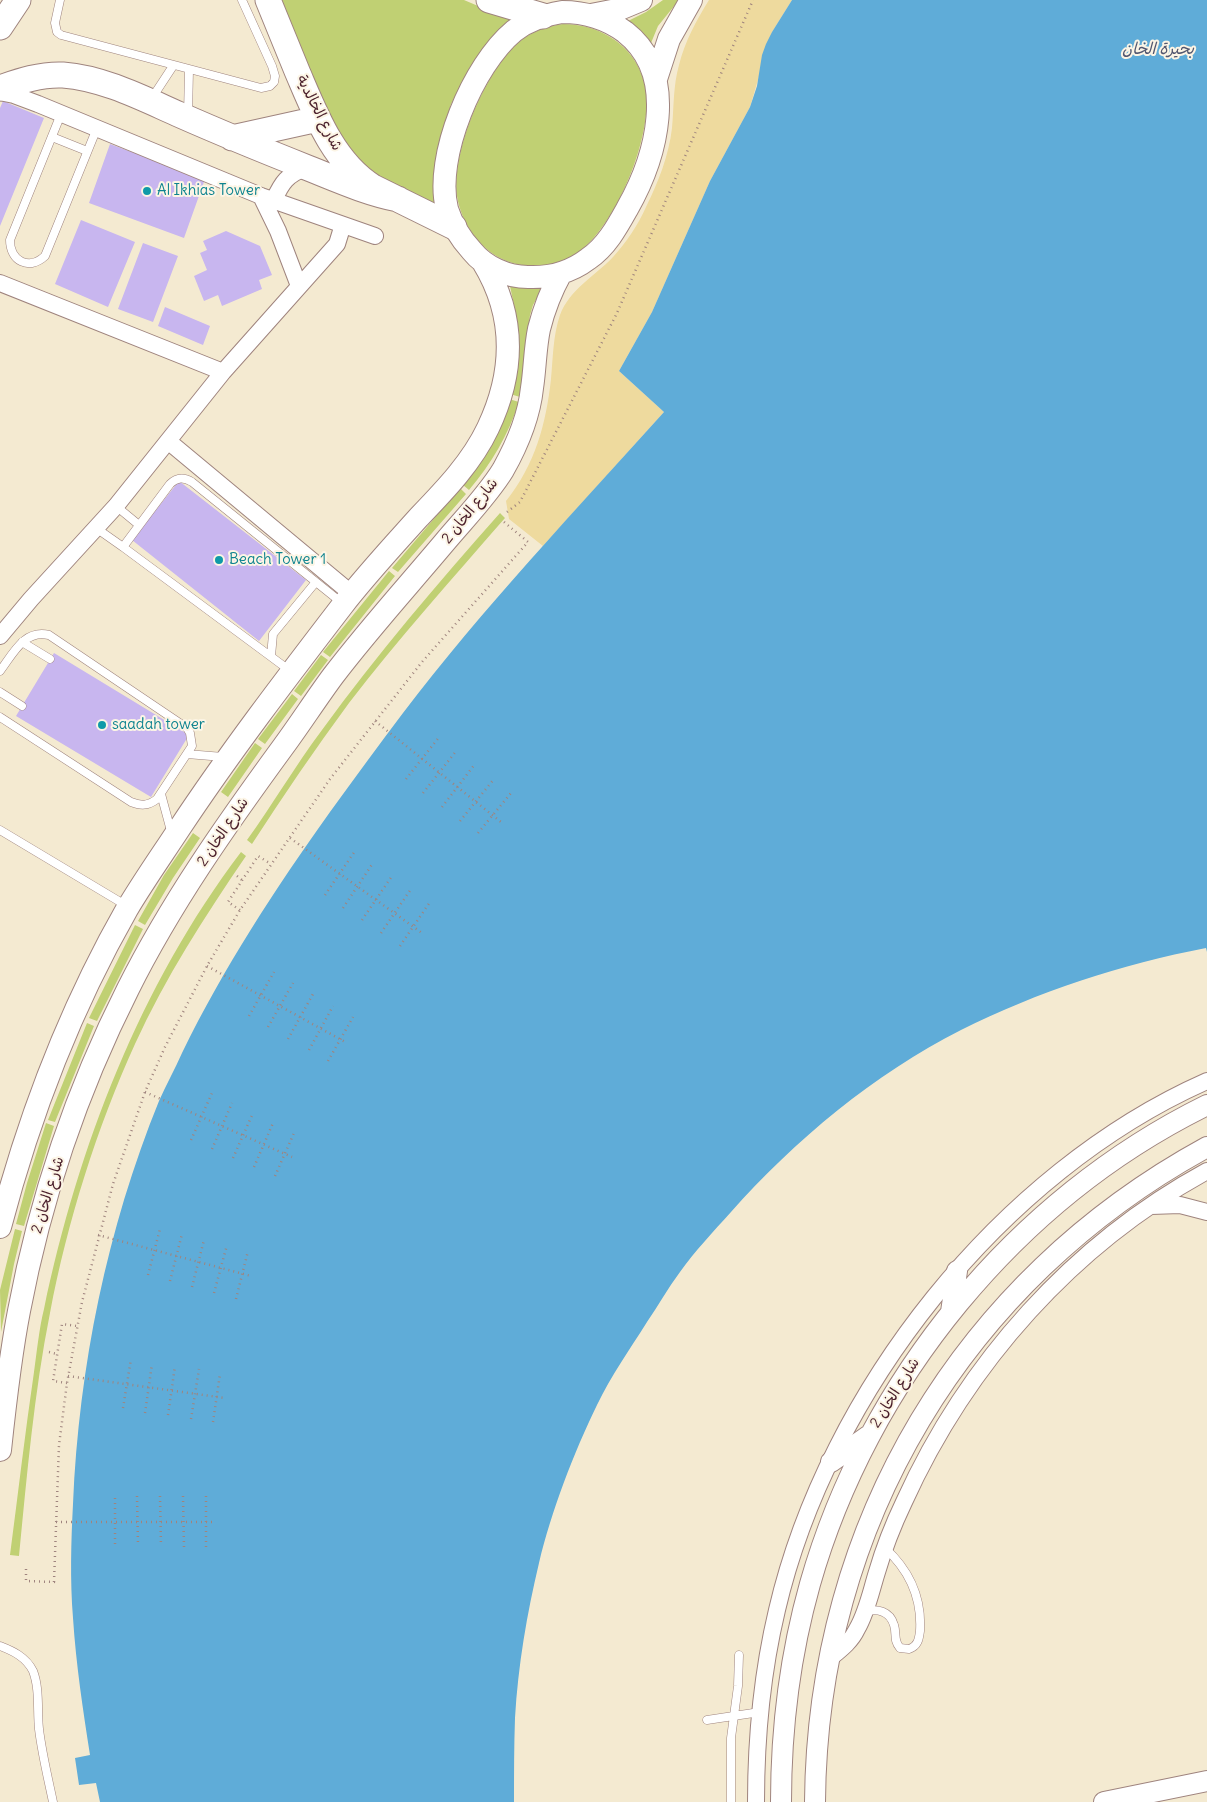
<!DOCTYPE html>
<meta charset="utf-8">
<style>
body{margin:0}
canvas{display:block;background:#f4ead1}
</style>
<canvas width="1207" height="1802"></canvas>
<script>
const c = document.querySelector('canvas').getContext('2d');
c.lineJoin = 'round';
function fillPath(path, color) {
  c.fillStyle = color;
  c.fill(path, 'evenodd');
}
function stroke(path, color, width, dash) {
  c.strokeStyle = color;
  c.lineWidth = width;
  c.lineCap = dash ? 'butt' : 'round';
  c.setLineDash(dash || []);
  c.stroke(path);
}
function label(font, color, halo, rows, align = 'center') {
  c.font = font + ' Delius,"Playpen Sans Arabic",sans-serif';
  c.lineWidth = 4;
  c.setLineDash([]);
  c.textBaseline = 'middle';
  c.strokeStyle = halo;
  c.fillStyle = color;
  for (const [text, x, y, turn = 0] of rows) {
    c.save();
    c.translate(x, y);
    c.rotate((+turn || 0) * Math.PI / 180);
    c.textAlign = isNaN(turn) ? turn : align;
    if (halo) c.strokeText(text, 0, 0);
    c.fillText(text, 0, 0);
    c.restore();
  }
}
const green = new Path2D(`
 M280 0H464L511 20 482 51 470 67 451 104 439 144 436 207 371 172 350 151 329 116Z
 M663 0H679L658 26 651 43 641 31 628 21 646 12Z
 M563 24C603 24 640 49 646 91 652 137 617 223 580 251 557 268 524 271 498 257 476 244 461 221 457 196 451 151 487 65 524 38 536 30 549 26 563 24Z
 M510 286 543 287 533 305 530 315 520 397 510 394 517 320Z
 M509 399 519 402C508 435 492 463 469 490L463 485Z
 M460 488 466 494 398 572 392 568Z
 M500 513 505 518C452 579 398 639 349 703 315 749 283 796 252 844L247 840C273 804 295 766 322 730 377 654 438 583 500 513Z
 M389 571 395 576 330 657 323 652Z
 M321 655 328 660 301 696 294 691Z
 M292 694 298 699 265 744 258 739Z
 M255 743 262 748 228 797 221 792Z
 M193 833 200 838 173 878 145 925 138 921 164 875Z
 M241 852 246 856C205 916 165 978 135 1044 97 1127 67 1223 50 1313 34 1393 27 1475 19 1556L10 1555C18 1494 25 1433 34 1372 37 1351 39 1329 44 1309 78 1147 140 985 241 852Z
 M135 925 143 929 97 1021 89 1018Z
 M87 1023 94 1026 55 1122 48 1120Z
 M46 1123 54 1126 24 1226 16 1224 27 1183Z
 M15 1229 22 1231 14 1264 1 1332 0 1290Z`);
const sand = new Path2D(`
 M709 0H792L772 32 750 107 710 181 652 312 619 371 664 412 543 546 509 519 506 501C535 465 546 424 551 379 553 358 553 335 560 315 570 289 594 277 613 257 626 243 638 225 646 207 658 183 669 155 672 128 674 107 673 86 679 65 685 41 696 21 709 0Z`);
const water = new Path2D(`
 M792 0H1207V952L1206 948C1122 964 1037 992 961 1030 874 1074 795 1140 731 1212 713 1232 695 1251 680 1272 668 1288 658 1306 647 1322 630 1349 611 1376 597 1405 574 1452 551 1512 539 1563 527 1613 518 1666 515 1718 514 1746 514 1774 514 1802H100L96 1783 79 1785 75 1758 90 1755C83 1710 76 1664 73 1618 70 1580 71 1542 73 1504 79 1366 107 1229 159 1101 166 1085 175 1069 182 1053 224 967 275 889 330 812 354 779 378 746 403 713 483 608 575 511 664 412L619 371 652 312 710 181 750 107 757 86 762 55 766 44 772 32Z`);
const building = new Path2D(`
 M3 101 44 118 0 226V108Z
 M110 144 205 179 184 238 89 203Z
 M81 220 135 242 108 307 55 284Z
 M226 231 260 246 272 275 259 280 262 289 222 306 218 295 204 301 194 276 207 270 200 253 207 250 203 241Z
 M143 243 178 256 153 322 118 309Z
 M165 307 210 326 203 345 158 326Z
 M179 481 306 580 259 641 132 540Z
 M54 653 189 735 151 797 16 716Z`);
const path = new Path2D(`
 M507 512 520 502 617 313 753 0
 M375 721 501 822
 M406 779 440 736
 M423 793 457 750
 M442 807 475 764
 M460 821 494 779
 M478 833 511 793
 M290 838 422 933
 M237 876 242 880
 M325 895 355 851
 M343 908 373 863
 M240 910 228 902 258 856 271 864
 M362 920 392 876
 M381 933 411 889
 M400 946 430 902
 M207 966 347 1043
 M249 1016 274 972
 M268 1027 293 983
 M288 1039 313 994
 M309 1050 333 1006
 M328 1061 353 1017
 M145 1092 292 1157
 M191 1140 212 1093
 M212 1149 232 1103
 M233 1158 253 1113
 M254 1167 273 1123
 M275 1176 294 1133
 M98 1235 251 1276
 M148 1275 160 1229
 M170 1281 182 1234
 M192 1287 204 1240
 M214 1293 227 1245
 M236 1299 248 1251
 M49 1352 57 1354
 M68 1376 225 1398
 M67 1383 53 1381 62 1324 77 1326
 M123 1408 131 1359
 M145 1413 152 1364
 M168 1415 175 1366
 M191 1419 199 1369
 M213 1422 220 1374
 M137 1496 138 1545
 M160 1496 161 1546
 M183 1496 184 1547
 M206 1496V1548
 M56 1522H214
 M115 1544V1497
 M26 1569V1581L54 1582 59 1445 67 1383 82 1302 113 1184 145 1092 165 1047 207 966 240 910 330 779 422 662 528 542 504 522`);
const service = new Path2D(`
 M60 0 55 23 57 32 61 35 261 88 270 86 274 82 275 76 272 66 242 0
 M152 98 173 66
 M61 114 10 240C10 261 29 271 45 256L97 128
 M188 115 189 70
 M52 137 87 151
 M116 506 139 525
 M96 528 123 547
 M22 642 50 659
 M271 656 273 634 315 583
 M289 670 123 547 170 484C177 477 184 477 192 482L342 603
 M0 671C13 654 24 629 49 635L187 728 190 733 192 746 157 799C148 806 141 806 131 802L0 717
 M0 692 22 706
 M187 754 223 757
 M161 794 171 831
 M0 830 127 906
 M865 1612C877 1608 890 1611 894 1625 897 1634 893 1640 900 1648L909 1649C918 1646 919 1639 920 1631 922 1598 909 1570 885 1548
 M0 1646C13 1651 26 1657 33 1671 40 1689 37 1711 39 1729 42 1754 48 1778 53 1802
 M707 1720 760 1712
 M731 1802V1738L738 1686 739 1655`);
const minor = new Path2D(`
 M0 92 14 95 38 104 261 196 375 236
 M261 196 278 231 299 286
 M274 200C282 182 287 175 307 167
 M0 283 223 372
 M168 441 352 594
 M0 636 31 599 116 506 223 372 337 244 341 231V225
 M1151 1206 1180 1205 1207 1212
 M829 1659C840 1650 851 1642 857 1629 867 1612 871 1591 877 1572 884 1548 893 1525 904 1502 967 1363 1073 1244 1207 1171
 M756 1802C756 1737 762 1673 777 1610 828 1391 1001 1172 1207 1081`);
const tertiary = new Path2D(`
 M951 1312 957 1271
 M831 1462 868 1436
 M781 1802C781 1729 790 1655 810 1584 868 1380 1016 1199 1207 1105
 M815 1802C817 1524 963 1280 1207 1147
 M1104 1802 1207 1781`);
const secondary = new Path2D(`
 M562 12C586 12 606 18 625 32 680 75 656 158 627 209 617 227 606 247 588 259 571 272 549 278 528 277 507 277 485 267 472 251 461 239 452 225 447 209 434 157 473 65 514 31 528 20 544 15 562 12Z
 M591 15 617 10 641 0
 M656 79 669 39 691 0
 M0 1227C29 1116 70 1009 127 909 143 882 162 855 179 829 230 752 286 679 342 606 366 575 393 546 419 517 445 490 472 462 488 428 515 371 516 316 483 262
 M0 1450C5 1403 10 1357 19 1311 40 1200 77 1090 128 989 171 903 226 825 283 747 300 724 316 699 333 676 368 630 407 587 444 543 464 519 487 496 503 470 517 445 529 417 532 388 535 369 535 348 539 329 544 309 551 291 561 273`);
const primary = new Path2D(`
 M268 0C278 24 287 47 297 71 315 113 333 162 373 187L454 227
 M489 0 543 16
 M0 27 18 0
 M0 88C20 81 41 74 63 75 103 78 142 98 178 114 221 133 265 151 308 168 338 180 367 193 398 199
 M232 138 318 119`);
const markers = [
 [147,191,5,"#0f9aa8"],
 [219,560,5,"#0f9aa8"],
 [102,725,5,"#0f9aa8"]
];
const streetNames = [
 ["شارع الخالدية",319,113,63],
 ["شارع الخان 2",470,511,-51],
 ["شارع الخان 2",223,832,-56],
 ["شارع الخان 2",48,1195,-73],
 ["شارع الخان 2",895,1393,-58]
];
const cultureNames = [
 ["Al Ikhias Tower",157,191],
 ["Beach Tower 1",229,560],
 ["saadah tower",112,725]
];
const waterNames = [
 ["بحيرة الخان",1158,49]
];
fillPath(green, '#c0d073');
fillPath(sand, '#eeda9e');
fillPath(water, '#5facd8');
fillPath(building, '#c8b6ef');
stroke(service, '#9f847e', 9);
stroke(minor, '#9f847e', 18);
stroke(tertiary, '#9f847e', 22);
stroke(secondary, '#9f847e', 24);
stroke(primary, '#9f847e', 27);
stroke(path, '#9f847e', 2.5, [1, 4]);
stroke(service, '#fff', 8);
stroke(minor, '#fff', 16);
stroke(tertiary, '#fff', 20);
stroke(secondary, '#fff', 22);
stroke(primary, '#fff', 25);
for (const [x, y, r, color] of markers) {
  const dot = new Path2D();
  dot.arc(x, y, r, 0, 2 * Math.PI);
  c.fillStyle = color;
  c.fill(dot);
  stroke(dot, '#fcf5e5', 2);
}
label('15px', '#4a1f2b', '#fcf5e5', streetNames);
label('15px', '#0d838f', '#fcf5e5', cultureNames, 'left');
label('italic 16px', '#525770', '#fcf5e5', waterNames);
</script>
